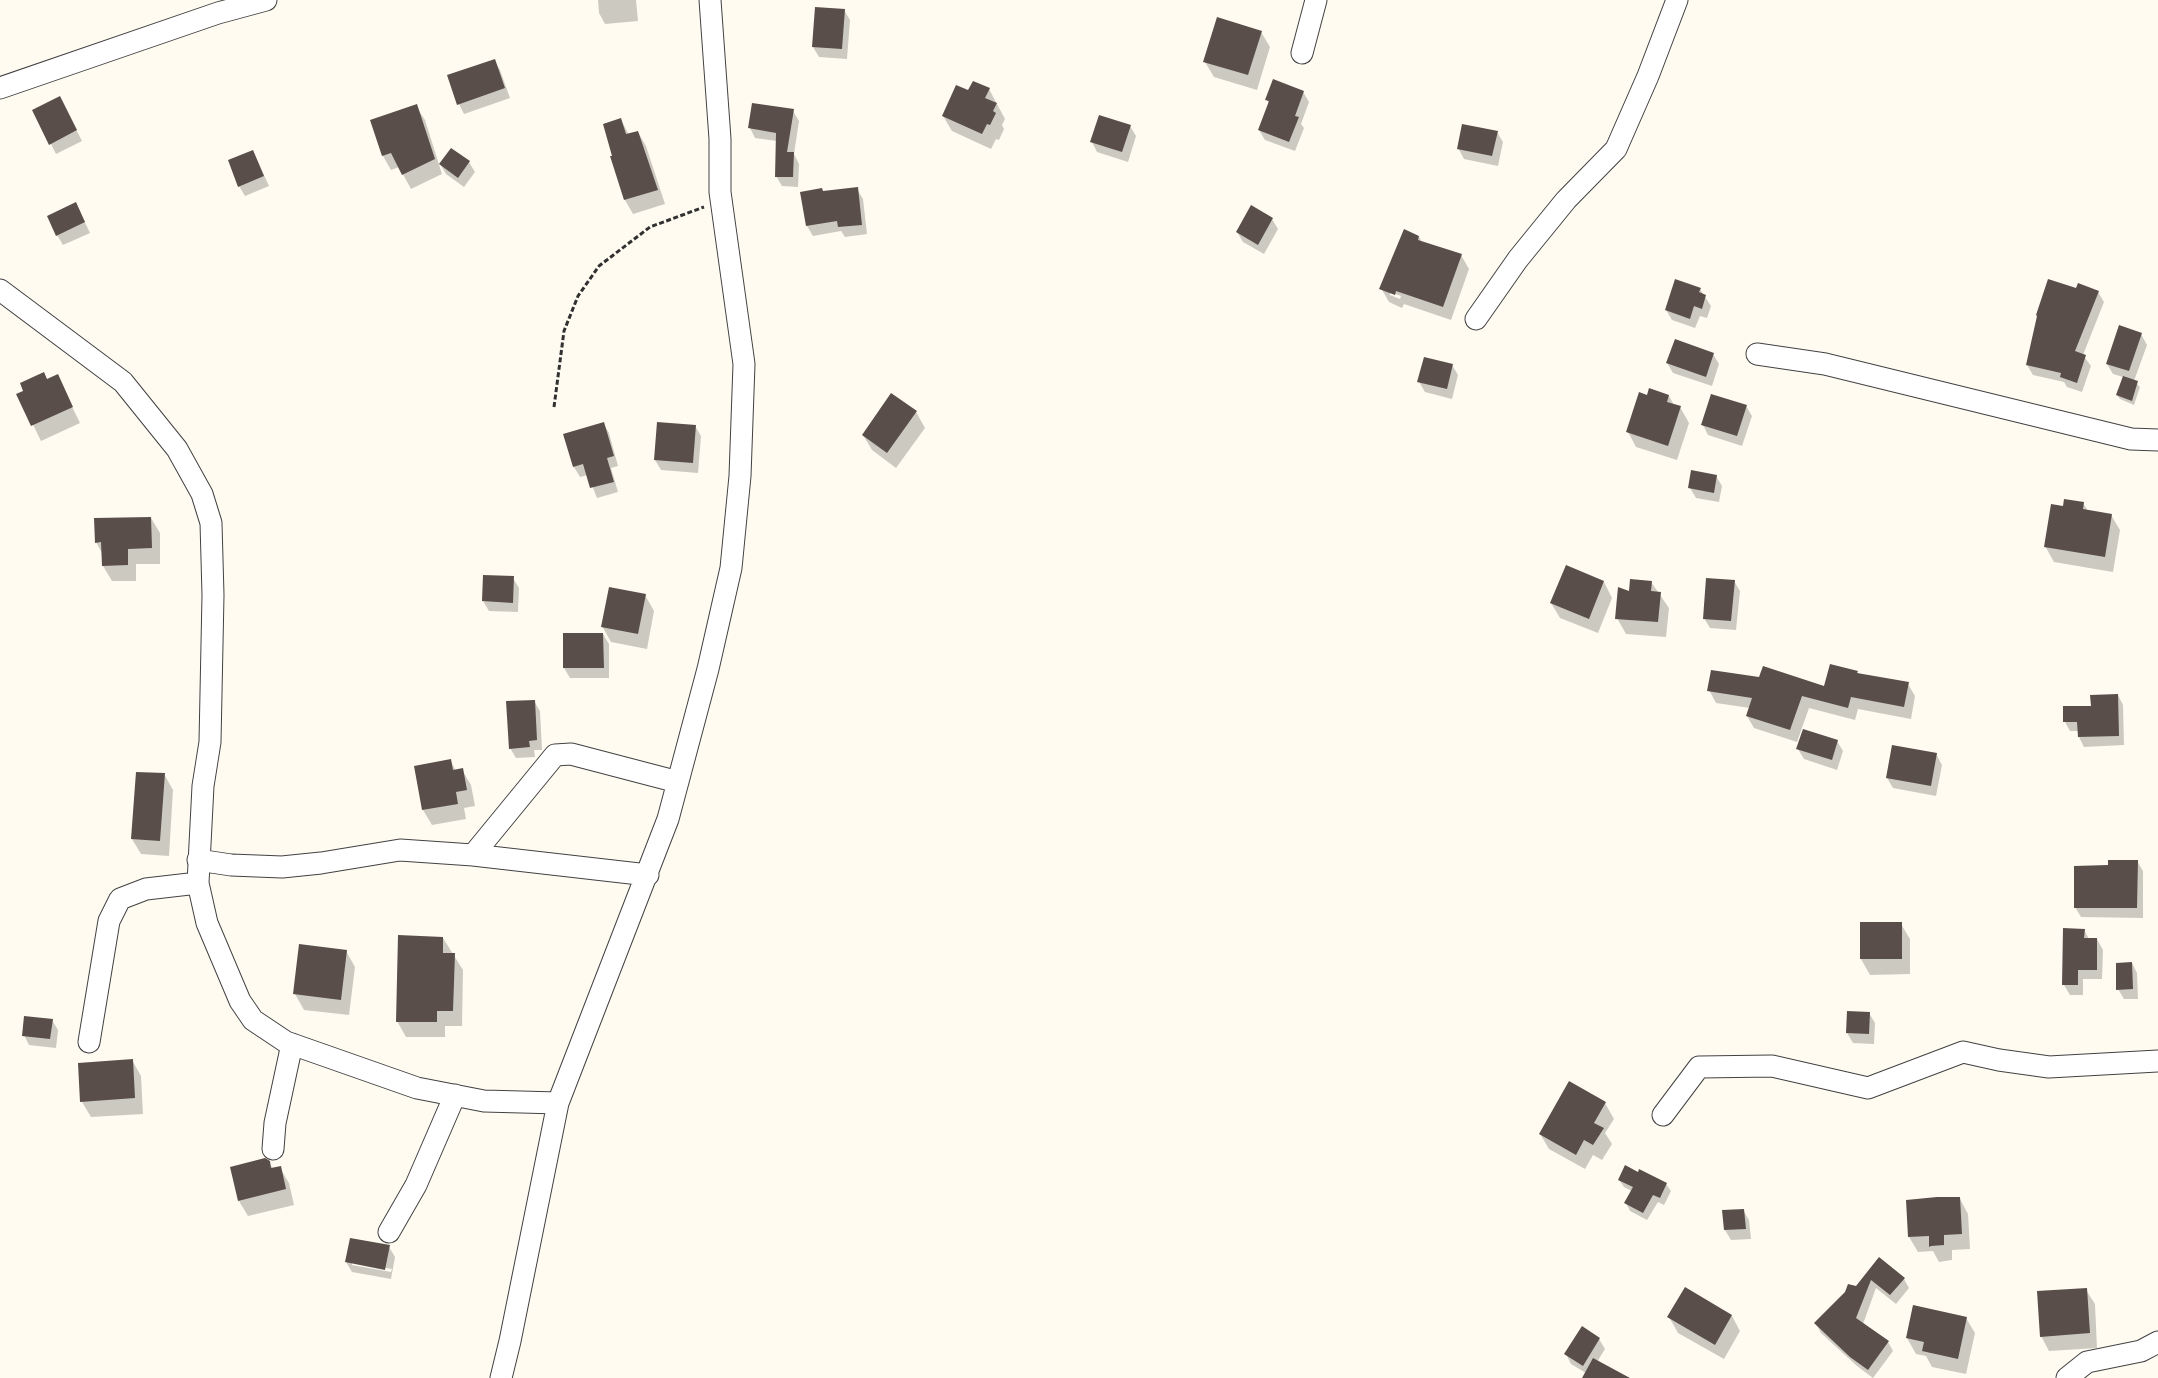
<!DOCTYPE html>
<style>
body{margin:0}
canvas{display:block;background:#fffbf1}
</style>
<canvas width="2158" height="1378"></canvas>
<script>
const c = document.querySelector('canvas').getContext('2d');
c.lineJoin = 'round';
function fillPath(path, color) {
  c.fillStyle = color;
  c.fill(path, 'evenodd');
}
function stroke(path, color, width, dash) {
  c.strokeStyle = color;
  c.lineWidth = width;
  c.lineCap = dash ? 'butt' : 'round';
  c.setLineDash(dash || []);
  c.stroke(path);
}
const shadow = new Path2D(`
 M598 0H636L638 21 605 24 599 13Z
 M816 8 844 10 850 20 847 59 819 57 813 47Z
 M1261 32 1270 47 1257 90 1214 77 1205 62Z
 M494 60 500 70 510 98 464 114 459 104Z
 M989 89 1005 119 1002 125 1004 129 999 140 996 139 991 149 952 131 943 116 969 92Z
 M1303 92 1309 102 1301 124 1304 128 1295 151 1265 140 1259 130 1269 104 1267 100Z
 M416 106 425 120 442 174 411 189 399 167 391 170 383 156 372 121Z
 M65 108 82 141 56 154 51 144Z
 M793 111 799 121 794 154 799 164 798 187 782 186 776 176 777 141 755 138 750 128Z
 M621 120 629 135 638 132 646 146 665 204 633 214 625 200 612 157H614Z
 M1130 126 1136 136 1128 162 1097 152 1092 142Z
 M1497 132 1503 142 1498 166 1464 159 1458 148Z
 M253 151 269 186 245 196 239 186Z
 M469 162 475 172 464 187 446 174 440 164Z
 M857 189 863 199 867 234 845 237 841 231 813 236 807 226 823 192Z
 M81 214 90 233 63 245 57 235Z
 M1272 219 1278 229 1264 254 1243 242 1237 232Z
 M1419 237 1422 242 1461 255 1469 269 1451 320 1404 304 1402 308 1389 302 1381 288ZM1390 292 1401 296 1400 299 1390 295Z
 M1700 289 1711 306 1707 318 1700 316 1695 328 1672 320 1666 310Z
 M2077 290 2098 292 2104 302 2083 355 2091 366 2082 392 2067 387 2064 382 2033 375 2027 365Z
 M2141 334 2147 345 2134 381 2140 387 2134 405 2120 399 2117 395 2123 377 2113 374 2107 364Z
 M1713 354 1719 364 1712 386 1673 373 1667 363Z
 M1452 365 1458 375 1452 399 1425 392 1419 382Z
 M57 376 80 423 41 441 18 394Z
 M1648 396H1669L1674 405 1680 407 1689 423 1677 460 1636 447 1628 432Z
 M1746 406 1752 416 1742 446 1708 435 1703 425Z
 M916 412 925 428 896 468 872 450 863 435Z
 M603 423 609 433 618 466 611 468 618 492 597 498 588 475 580 477 574 467 565 434Z
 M695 426 701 436 698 473 661 470 655 460Z
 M1716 476 1722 486 1719 502 1696 498 1690 488Z
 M2083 503 2088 511 2111 515 2120 530 2113 572 2054 562 2045 546 2064 507Z
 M151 518 160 533V564H136V581H112L103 566 102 553 96 542Z
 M484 576 513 578 519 588 518 612 489 611 483 601Z
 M1734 581 1740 591 1736 630 1710 628 1704 618Z
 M1604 582 1612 598 1598 633 1560 618 1551 603Z
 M1651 582 1669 608 1666 637 1626 634 1617 618 1630 593Z
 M645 595 654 611 647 649 611 642 602 626Z
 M603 634 609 644V678H570L564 668V635Z
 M1857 672 1859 674 1908 684 1915 696 1911 719 1858 709 1855 720 1809 708 1797 742 1754 728 1747 716 1750 708 1716 703 1709 690 1825 688Z
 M2118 695 2123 705 2124 745 2084 747 2079 737V731H2070L2065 722Z
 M534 701 540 711 542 750H534L535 757 516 758 510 748Z
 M1837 741 1843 751 1837 770 1804 759 1798 749Z
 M1936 754 1942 765 1936 796 1893 788 1887 778Z
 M450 760 456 771 462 770 471 785 475 806 464 808 466 819 432 825 423 810 415 767Z
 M164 774 173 790 169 856 141 854 132 839Z
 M2137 861 2143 871V918L2081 917 2075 907 2109 867Z
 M1861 924H1901L1910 939V974L1870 975 1861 959Z
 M2084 930 2089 939H2097L2103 950 2102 979H2083V995H2070L2064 985Z
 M443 938 463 970 462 1026H445V1037H406L397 1021Z
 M301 946 346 951 355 967 349 1015 304 1010 295 994Z
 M2132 963 2137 973 2138 999H2124L2118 989Z
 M1869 1013 1875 1023 1874 1044 1853 1043 1847 1033Z
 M52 1020 58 1030 56 1048 29 1045 24 1035Z
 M132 1060 141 1076 143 1114 91 1117 82 1102Z
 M1605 1103 1614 1119 1605 1133 1612 1144 1602 1160 1593 1155 1585 1169 1549 1149 1540 1134Z
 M269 1162 273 1169 280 1168 289 1183 294 1205 248 1216 239 1201Z
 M1619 1180 1666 1184 1671 1191 1664 1205 1658 1202 1647 1220 1630 1211 1626 1203 1632 1191 1624 1187Z
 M1960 1199 1968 1214 1970 1249 1952 1250V1260L1939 1262 1933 1251 1918 1252 1909 1237Z
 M1743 1210 1749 1220 1751 1239 1731 1240 1725 1230 1723 1212Z
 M389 1247 395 1257 391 1279 352 1272 346 1262ZM352 1262 392 1269 391 1272 352 1265Z
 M1880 1259 1904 1279 1909 1288 1896 1304 1876 1288 1863 1324 1888 1342 1893 1351 1873 1378 1857 1366 1821 1333 1816 1324 1856 1288Z
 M1686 1289 1732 1316 1740 1331 1724 1359 1678 1333 1669 1317Z
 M2086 1290 2095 1304 2097 1348 2049 1351 2041 1336Z
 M1966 1318 1975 1333 1966 1374 1932 1367 1926 1356 1916 1354 1907 1338Z
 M1582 1328 1599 1339 1605 1349 1597 1362 1624 1378H1584L1586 1373 1571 1364 1566 1354Z`);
const building = new Path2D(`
 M815 7 845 9 842 49 812 47Z
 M1217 17 1262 31 1248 75 1203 62Z
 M495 59 505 88 457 105 447 75Z
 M1273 79 1304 91 1295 116 1299 117 1289 142 1258 130 1269 101 1265 100Z
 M973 81 990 88 985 98 997 103 993 111 996 113 990 125 987 124 982 134 942 116 956 85 968 90Z
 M60 96 77 130 49 145 32 110Z
 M752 103 794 109 787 152H794L793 177H775L776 133 748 128Z
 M417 104 435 159 402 175 391 153 382 156 370 120Z
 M1099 115 1131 125 1122 152 1090 142Z
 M621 118 626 134 638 131 658 190 624 200 610 156H612L603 124Z
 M1462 124 1498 131 1492 156 1457 149Z
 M451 148 470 161 458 178 439 164Z
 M253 150 264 176 238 187 228 160Z
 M858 187 862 225 838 227 837 221 806 226 800 192 822 188 823 191Z
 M76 202 85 222 56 236 47 216Z
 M1251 205 1273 218 1258 245 1236 232Z
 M1404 229 1419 236 1418 240 1462 254 1443 307 1396 291 1395 295 1379 289Z
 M1675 279 1701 288 1699 292 1706 295 1702 309 1694 306 1690 319 1665 310Z
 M2048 279 2076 288 2078 283 2099 291 2075 351 2086 355 2077 383 2060 377 2061 373 2026 365 2037 316 2036 315Z
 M2119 325 2142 333 2129 371 2106 364Z
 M1675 339 1714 353 1706 377 1666 363Z
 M1424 357 1453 364 1447 389 1417 382Z
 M44 372 47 379 58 374 73 407 31 426 16 394 23 391 20 383Z
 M2123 376 2138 381 2132 401 2116 395Z
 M1649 388 1669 395 1667 402 1681 406 1668 446 1626 432 1639 392 1647 395Z
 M891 393 917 411 887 453 862 435Z
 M1711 394 1747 405 1737 436 1701 425Z
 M604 422 614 456 607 458 614 482 590 488 583 464 573 467 563 434Z
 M657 422 696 425 693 463 654 460Z
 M1691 470 1717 475 1714 493 1688 488Z
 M2064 499 2084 502 2083 509 2112 514 2105 557 2044 547 2051 504 2063 506Z
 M151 517 152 548 128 549V565L102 566 101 542 95 543 94 518Z
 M1566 565 1604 581 1589 619 1550 603Z
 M483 575 514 576 513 603 482 601Z
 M1706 578 1735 580 1731 621 1703 619Z
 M1630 579 1652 581 1651 591 1661 592 1658 622 1615 619 1618 587 1629 591Z
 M609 587 646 594 638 634 601 627Z
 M563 633H603L604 668H563Z
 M1830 664 1858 671 1857 673 1909 682 1904 707 1851 697 1848 708 1802 696 1790 730 1746 716 1752 698 1707 691 1711 670 1759 677 1763 666 1824 686Z
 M2118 694 2119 736 2078 737 2077 722H2063V706H2091L2090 695Z
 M535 700 537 740 529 741 530 747 509 749 506 701Z
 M1803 729 1838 740 1832 760 1796 749Z
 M1892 745 1937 753 1931 786 1886 778Z
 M451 759 453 770 463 768 467 790 456 792 458 804 422 810 414 766Z
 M136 772 165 773 160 841 131 839Z
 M2108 860H2138L2137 908H2074V866L2108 865Z
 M1860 922H1902V959H1860Z
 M2063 928 2085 929 2084 938H2097V970H2078V985H2062Z
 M398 935 443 937V953H455L453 1011H437V1022H396Z
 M299 944 347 950 341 1000 293 994Z
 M2132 962 2133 989 2116 990V963Z
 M1847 1011 1870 1012 1869 1034 1846 1033Z
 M24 1016 53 1019 50 1039 22 1036Z
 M133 1059 135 1098 80 1102 78 1063Z
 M1569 1081 1606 1102 1594 1123 1604 1128 1593 1145 1584 1140 1576 1155 1539 1134Z
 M265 1158 270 1161 271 1168 281 1166 286 1189 238 1201 230 1167Z
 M1625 1165 1638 1172 1639 1169 1667 1183 1660 1198 1653 1195 1643 1213 1624 1203 1633 1187 1618 1180Z
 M1937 1197H1960L1962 1234 1944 1235V1245L1931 1246 1929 1247V1236L1908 1237 1906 1200Z
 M1744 1209 1746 1229 1724 1230 1722 1210Z
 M350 1238 390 1245 385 1270 345 1262Z
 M1879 1257 1905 1278 1890 1295 1871 1280 1856 1318 1889 1341 1868 1370 1850 1357 1814 1323 1845 1292 1848 1284 1856 1286Z
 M1685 1287 1732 1315 1715 1345 1667 1317Z
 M2087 1288 2090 1333 2040 1337 2037 1291Z
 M1913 1305 1967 1317 1958 1359 1922 1351 1924 1342 1906 1338Z
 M1582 1326 1600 1338 1583 1366 1564 1354Z
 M1593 1358 1630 1378H1582Z`);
const path = new Path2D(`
 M554 407 564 331 578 296 599 266 650 227 704 207`);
const minor = new Path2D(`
 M1302 53 1316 0
 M0 88 218 13 266 0
 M0 290 123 382 177 449 202 494 211 523 213 595 210 742 203 786 198 883 207 923 240 1001 253 1020 286 1042 417 1088 484 1101 558 1103
 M1476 319 1518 259 1566 200 1616 149 1648 76 1677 0
 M1757 354 1825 364 2131 439 2158 440
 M473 855 555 755 571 754 678 782
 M198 860 231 865 282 867 321 863 400 850 473 855 648 875
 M89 1042 109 921 120 899 146 889 198 883
 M1663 1115 1699 1067 1772 1066 1868 1088 1963 1052 1999 1060 2049 1067 2158 1061
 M273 1149 275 1123 292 1044
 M389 1232 416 1185 455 1095
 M501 1378 510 1341 558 1103 668 819 708 669 731 568 740 476 744 364 720 192V139L710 0
 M2067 1378 2087 1362 2141 1351 2158 1342`);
fillPath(shadow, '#0003');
fillPath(building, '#594e4a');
stroke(minor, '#424242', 23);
stroke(path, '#313131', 3, [5, 2.5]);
stroke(minor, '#fff', 21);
</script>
